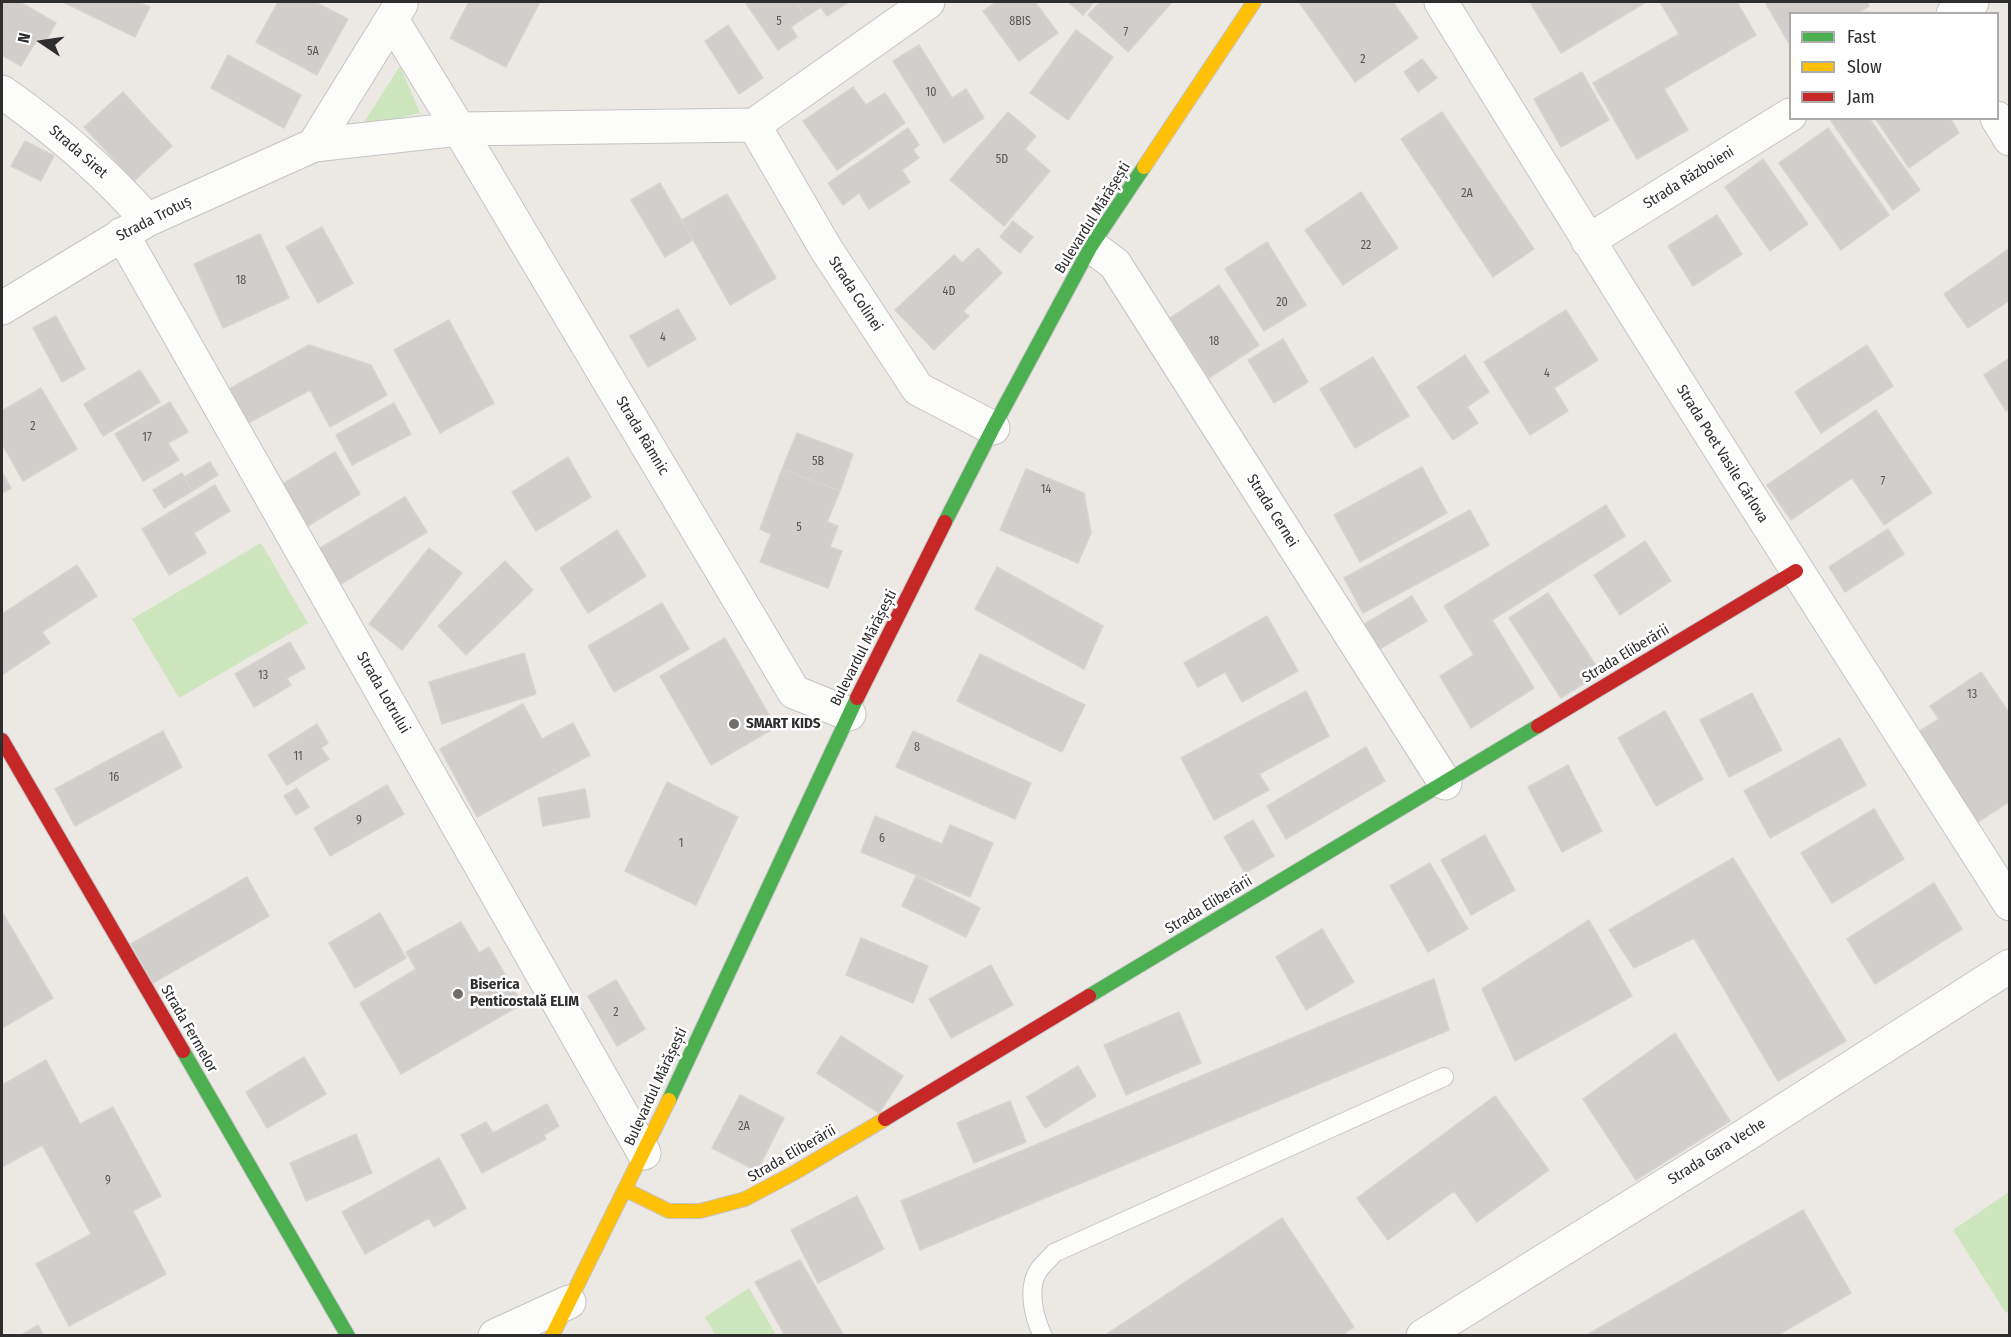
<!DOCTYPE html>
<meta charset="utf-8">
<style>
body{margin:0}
#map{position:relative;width:2011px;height:1337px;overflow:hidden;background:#ece8e4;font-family:"Fira Sans Condensed",sans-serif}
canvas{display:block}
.frame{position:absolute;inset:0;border:3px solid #2e2e2e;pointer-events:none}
.legend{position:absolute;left:1789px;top:12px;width:210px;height:108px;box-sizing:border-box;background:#fff;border:2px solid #ababab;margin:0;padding:8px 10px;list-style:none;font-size:18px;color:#2e2e2e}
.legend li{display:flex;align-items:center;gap:12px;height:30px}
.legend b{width:30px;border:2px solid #ababab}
.north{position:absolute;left:12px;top:12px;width:60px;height:60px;-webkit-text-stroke:4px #fff;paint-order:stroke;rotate:283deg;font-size:16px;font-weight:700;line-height:24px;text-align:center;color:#2e2e2e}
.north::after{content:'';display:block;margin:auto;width:21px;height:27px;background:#2e2e2e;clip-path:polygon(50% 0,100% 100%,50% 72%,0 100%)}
</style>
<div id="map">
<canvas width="2011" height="1337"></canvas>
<div class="frame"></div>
<ul class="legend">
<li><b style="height:8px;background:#4caf50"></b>Fast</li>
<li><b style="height:8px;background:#ffc107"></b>Slow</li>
<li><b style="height:8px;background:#c62828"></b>Jam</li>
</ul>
<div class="north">N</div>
</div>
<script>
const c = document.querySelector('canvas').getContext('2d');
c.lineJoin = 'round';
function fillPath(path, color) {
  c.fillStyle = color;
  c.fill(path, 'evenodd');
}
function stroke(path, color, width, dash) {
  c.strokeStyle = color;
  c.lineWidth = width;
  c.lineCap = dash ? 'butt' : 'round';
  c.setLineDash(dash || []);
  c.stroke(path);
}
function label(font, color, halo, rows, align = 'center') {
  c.font = font + ' "Fira Sans Condensed",sans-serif';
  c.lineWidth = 5;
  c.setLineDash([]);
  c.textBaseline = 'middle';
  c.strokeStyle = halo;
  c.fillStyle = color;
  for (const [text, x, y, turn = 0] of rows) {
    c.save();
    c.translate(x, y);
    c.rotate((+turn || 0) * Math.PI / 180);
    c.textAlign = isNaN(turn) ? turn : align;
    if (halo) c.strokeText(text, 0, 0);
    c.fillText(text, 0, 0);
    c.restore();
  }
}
const green = new Path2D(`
 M400 66 420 113 361 127Z
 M261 543 308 623 179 698 132 619Z
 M2009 1192 2010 1311 2006 1313 1953 1230Z
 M749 1288 776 1335H715L705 1317Z`);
const building = new Path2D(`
 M2 2H20L56 23 45 42 38 38 21 66 2 55Z
 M63 2H138L150 7 135 37Z
 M278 2H315L348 19 317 75 256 42Z
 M469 2H540L506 67 450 38Z
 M745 2H796L806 17 791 27 797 37 778 50Z
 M796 2H846L847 3 827 16 821 7 806 17Z
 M996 2H1035L1058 33 1019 61 983 11Z
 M1068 2H1094L1083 15Z
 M1100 2H1172L1128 52 1088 15Z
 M1299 2H1393L1418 38 1355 82Z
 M1535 2H1646L1561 53 1531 4Z
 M1660 2H1737L1756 35 1664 89 1688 130 1637 159 1593 83 1679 34Z
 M1765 2H1867L1869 6 1856 14H1790V45Z
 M728 25 763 78 739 94 705 41Z
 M1076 30 1113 57 1068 120 1030 93Z
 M919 45 952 98 966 89 984 118 944 143 893 61Z
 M228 55 301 95 284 128 211 88Z
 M1422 59 1437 78 1418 92 1404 72Z
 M1582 72 1609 120 1561 147 1534 99Z
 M853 87 866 105 885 93 905 123 837 170 803 121Z
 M123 92 172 146 134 181 84 127Z
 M1008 112 1036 136 1025 149 1050 171 1004 226 950 180Z
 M1442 112 1534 249 1493 277 1401 139Z
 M1834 118H1869L1920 190 1893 210 1831 121Z
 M1875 118H1950L1959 133 1909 168Z
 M908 128 919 145 913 150 919 158 902 170 910 182 869 209 859 193 843 205 828 183Z
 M1828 128 1889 215 1841 250 1779 163Z
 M25 141 54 156 41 181 11 166Z
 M1763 159 1808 224 1770 251 1725 187Z
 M660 183 693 240 665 257 631 200Z
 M1361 192 1398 248 1343 285 1305 230Z
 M727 194 776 278 730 305 682 220Z
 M1717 215 1742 254 1693 286 1668 246Z
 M1013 221 1033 237 1020 253 1000 237Z
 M322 227 353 283 318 303 286 247Z
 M260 234 289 298 223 328 194 264Z
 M1267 242 1306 305 1264 331 1225 269Z
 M978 248 1002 273 963 311 969 316 934 350 895 310 954 255 962 263Z
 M2010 248V300L1968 328 1944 294Z
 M1219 285 1259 345 1209 378 1170 318Z
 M678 309 696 339 648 367 630 336Z
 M1566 310 1598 360 1554 388 1568 411 1530 435 1484 362Z
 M56 316 85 369 62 382 33 328Z
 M449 320 494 403 440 433 394 350Z
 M1283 339 1308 382 1274 403 1248 360Z
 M309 345 371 365 387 395 330 427 310 390 239 428 220 394Z
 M1867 345 1893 386 1821 433 1795 392Z
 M1465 355 1489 392 1467 407 1478 423 1453 440 1417 387Z
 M1373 357 1409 416 1355 448 1320 389Z
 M2010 358V409L2006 411 1984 375Z
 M140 370 160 402 103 436 84 404Z
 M41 388 77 449 23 481 2 444V411Z
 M170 402 188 432 168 443 179 460 143 481 115 434Z
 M394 403 411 434 352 465 336 435Z
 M1876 410 1932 493 1884 525 1852 478 1791 520 1767 485Z
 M797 433 853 454 840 491 782 469Z
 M335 452 360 494 298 532 273 490Z
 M568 457 591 497 536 531 512 492Z
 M210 462 218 475 192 491 184 477Z
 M1422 467 1447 513 1360 562 1334 515Z
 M782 469 840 491 827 522 838 526 830 547 842 551 828 588 760 562 771 534 760 529Z
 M1026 469 1084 493 1091 533 1078 563 1000 530Z
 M2 472 11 488 2 493Z
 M182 473 192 491 164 508 153 490Z
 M215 485 230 511 194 533 206 553 169 575 142 529Z
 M405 497 427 532 339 585 317 550Z
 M1606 505 1625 536 1492 620 1534 688 1471 728 1440 676 1474 655 1444 606Z
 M1470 510 1489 545 1363 613 1344 578Z
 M1888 529 1904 554 1845 592 1829 567Z
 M617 530 646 576 588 613 560 568Z
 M1645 541 1671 581 1620 615 1594 575Z
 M429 548 462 573 402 650 369 624Z
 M505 561 533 590 466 655 438 626Z
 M77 565 97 596 42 632 50 643 2 675V614Z
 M997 567 1103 626 1084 669 975 609Z
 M1548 593 1601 673 1561 698 1509 618Z
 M1412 596 1427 621 1366 657 1351 632Z
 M662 603 689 649 614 692 588 646Z
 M1267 616 1298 671 1242 702 1225 672 1198 687 1184 663Z
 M725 638 776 727 711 765 660 676Z
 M290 642 305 668 287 678 291 685 254 707 235 674Z
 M524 653 536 694 442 724 429 682Z
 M980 654 1085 705 1062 752 957 701Z
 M1981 672 2010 714V801L1972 826 1912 736 1939 719 1930 706Z
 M1306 691 1329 736 1259 774 1269 790 1214 820 1181 758Z
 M1752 693 1782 750 1729 777 1700 720Z
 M523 704 542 739 573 723 590 755 477 817 440 749Z
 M1665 711 1703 779 1656 806 1618 738Z
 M317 724 328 743 321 748 329 759 287 785 268 755Z
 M163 731 182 767 75 826 55 789Z
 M913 731 1031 783 1015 819 896 767Z
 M1840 738 1866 785 1770 838 1744 791Z
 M1366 747 1385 781 1286 839 1267 806Z
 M1568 765 1602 831 1562 852 1528 787Z
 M667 782 738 817 696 905 625 871Z
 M387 785 404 814 330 856 314 828Z
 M297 788 309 807 296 815 284 796Z
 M585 789 590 817 543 826 538 798Z
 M1874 809 1904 859 1832 903 1801 853Z
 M875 816 942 844 950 825 993 843 970 897 861 852Z
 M1253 820 1274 856 1245 873 1224 837Z
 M1485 835 1515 890 1471 915 1441 860Z
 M1733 858 1846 1041 1778 1081 1694 938 1634 968 1609 930Z
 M1430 863 1468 929 1428 952 1390 886Z
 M916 876 980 908 966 937 902 906Z
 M247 877 269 916 153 983 131 944Z
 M1934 883 1962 929 1875 984 1847 939Z
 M2 912 53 998 2 1028Z
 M380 913 406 958 355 988 329 943Z
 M1589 920 1632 996 1515 1061 1482 989Z
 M461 922 479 953 489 947 522 1004 401 1074 360 1003 416 969 406 952Z
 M1322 929 1354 982 1306 1010 1276 957Z
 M861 938 928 966 913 1003 846 975Z
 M991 965 1013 1005 951 1038 929 999Z
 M1434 979 1449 1030 920 1250 901 1201Z
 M616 980 645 1029 617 1046 588 996Z
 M1179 1012 1201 1063 1126 1095 1104 1045Z
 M1675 1033 1730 1121 1636 1180 1583 1099Z
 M841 1036 903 1076 879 1113 817 1073Z
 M304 1057 326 1094 267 1128 246 1092Z
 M46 1060 80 1124 113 1107 161 1196 133 1211 166 1274 69 1326 36 1264 91 1234 42 1145 2 1167V1085Z
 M1078 1066 1096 1096 1045 1128 1027 1097Z
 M740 1095 784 1118 757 1171 712 1148Z
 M1495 1096 1549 1170 1477 1222 1454 1191 1388 1240 1357 1198Z
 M1010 1101 1026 1142 974 1163 957 1123Z
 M547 1104 559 1126 544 1135 546 1139 482 1173 461 1135 486 1122 493 1133Z
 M356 1134 372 1173 306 1201 290 1163Z
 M439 1158 466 1208 434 1227 429 1218 365 1254 342 1212Z
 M857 1196 884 1249 818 1283 791 1230Z
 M1803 1210 1851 1293 1776 1336H1585Z
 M1282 1218 1354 1327 1341 1336H1104Z
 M800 1260 844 1336H785L755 1282Z
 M38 1325 44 1336H20Z`);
const lane = new Path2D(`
 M1043 1336C1034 1318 1027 1289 1038 1271 1042 1265 1049 1259 1054 1253L1444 1077`);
const street = new Path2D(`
 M1441 2C1627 305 1818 604 2010 904
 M1953 14 1972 2
 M392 20 459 129 794 692 849 714
 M2 92C55 129 104 171 147 220
 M1997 118 2010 139
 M754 125 826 249 918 389 993 428
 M314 145 401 4
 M122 234 644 1153
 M1588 241 1790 115
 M1091 246 1115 264 1445 783
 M2 308 147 220 314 145 459 129 754 125 928 2
 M495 1336 569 1302
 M1423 1336 1733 1143 2010 966`);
const fast = new Path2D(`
 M945 522 993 428 1091 246 1144 167
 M1089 996 1538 726
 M183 1051 348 1336
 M669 1100 857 698`);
const slow = new Path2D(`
 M1144 167 1254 2
 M626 1190 669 1211H700L745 1199 794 1173 885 1119
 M552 1336 669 1100`);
const jam = new Path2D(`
 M857 698 945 522
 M1538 726 1796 571
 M2 740 183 1051
 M885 1119 1089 996`);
const markers = [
 [734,724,6,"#706f6e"],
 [458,994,6,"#706f6e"]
];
const numberNames = [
 ["5",779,22],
 ["8BIS",1020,22],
 ["7",1126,33],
 ["5A",313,52],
 ["2",1363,60],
 ["10",931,93],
 ["5D",1002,160],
 ["2A",1467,194],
 ["22",1366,246],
 ["18",241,281],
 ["4D",949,292],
 ["20",1282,303],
 ["4",663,338],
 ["18",1214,342],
 ["4",1547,374],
 ["2",33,427],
 ["17",147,438],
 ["5B",818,462],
 ["7",1883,482],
 ["14",1046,490],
 ["5",799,528],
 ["13",263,676],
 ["13",1972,695],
 ["8",917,748],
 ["11",298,757],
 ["16",114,778],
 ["9",359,821],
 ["6",882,839],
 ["1",681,844],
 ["2",616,1013],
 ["2A",744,1127],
 ["9",108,1181]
];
const streetNames = [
 ["Strada Siret",78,152,41],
 ["Strada Războieni",1689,178,-32],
 ["Bulevardul Mărășești",1093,218,-58],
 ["Strada Trotuș",154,219,-27],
 ["Strada Colinei",855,294,57],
 ["Strada Râmnic",642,436,59],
 ["Strada Poet Vasile Cârlova",1722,454,58],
 ["Strada Cernei",1272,511,58],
 ["Bulevardul Mărășești",864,648,-63],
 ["Strada Eliberării",1626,654,-31],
 ["Strada Lotrului",383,693,60],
 ["Strada Eliberării",1209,905,-31],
 ["Strada Fermelor",189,1029,60],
 ["Bulevardul Mărășești",656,1087,-65],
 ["Strada Gara Veche",1717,1152,-32],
 ["Strada Eliberării",792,1154,-30]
];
const poiNames = [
 ["SMART KIDS",746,724],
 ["Biserica",470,985],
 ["Penticostală ELIM",470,1002]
];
fillPath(green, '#cee6be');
fillPath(building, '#d1cecb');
stroke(building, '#d7d4d0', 1.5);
stroke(lane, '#c5c4c5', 20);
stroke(street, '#c5c4c5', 35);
stroke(fast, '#c5c4c5', 16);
stroke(slow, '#c5c4c5', 16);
stroke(jam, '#c5c4c5', 16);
stroke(lane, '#fcfcfb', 18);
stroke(street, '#fcfcfb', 33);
stroke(fast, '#4caf50', 14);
stroke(slow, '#ffc107', 14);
stroke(jam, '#c62828', 14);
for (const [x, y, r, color] of markers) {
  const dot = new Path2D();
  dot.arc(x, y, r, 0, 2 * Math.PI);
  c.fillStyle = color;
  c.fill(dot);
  stroke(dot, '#fff', 2);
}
label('12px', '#585857', null, numberNames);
label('15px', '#2e2e2e', '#fff', streetNames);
label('bold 15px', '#2e2e2e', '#fff', poiNames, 'left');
</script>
